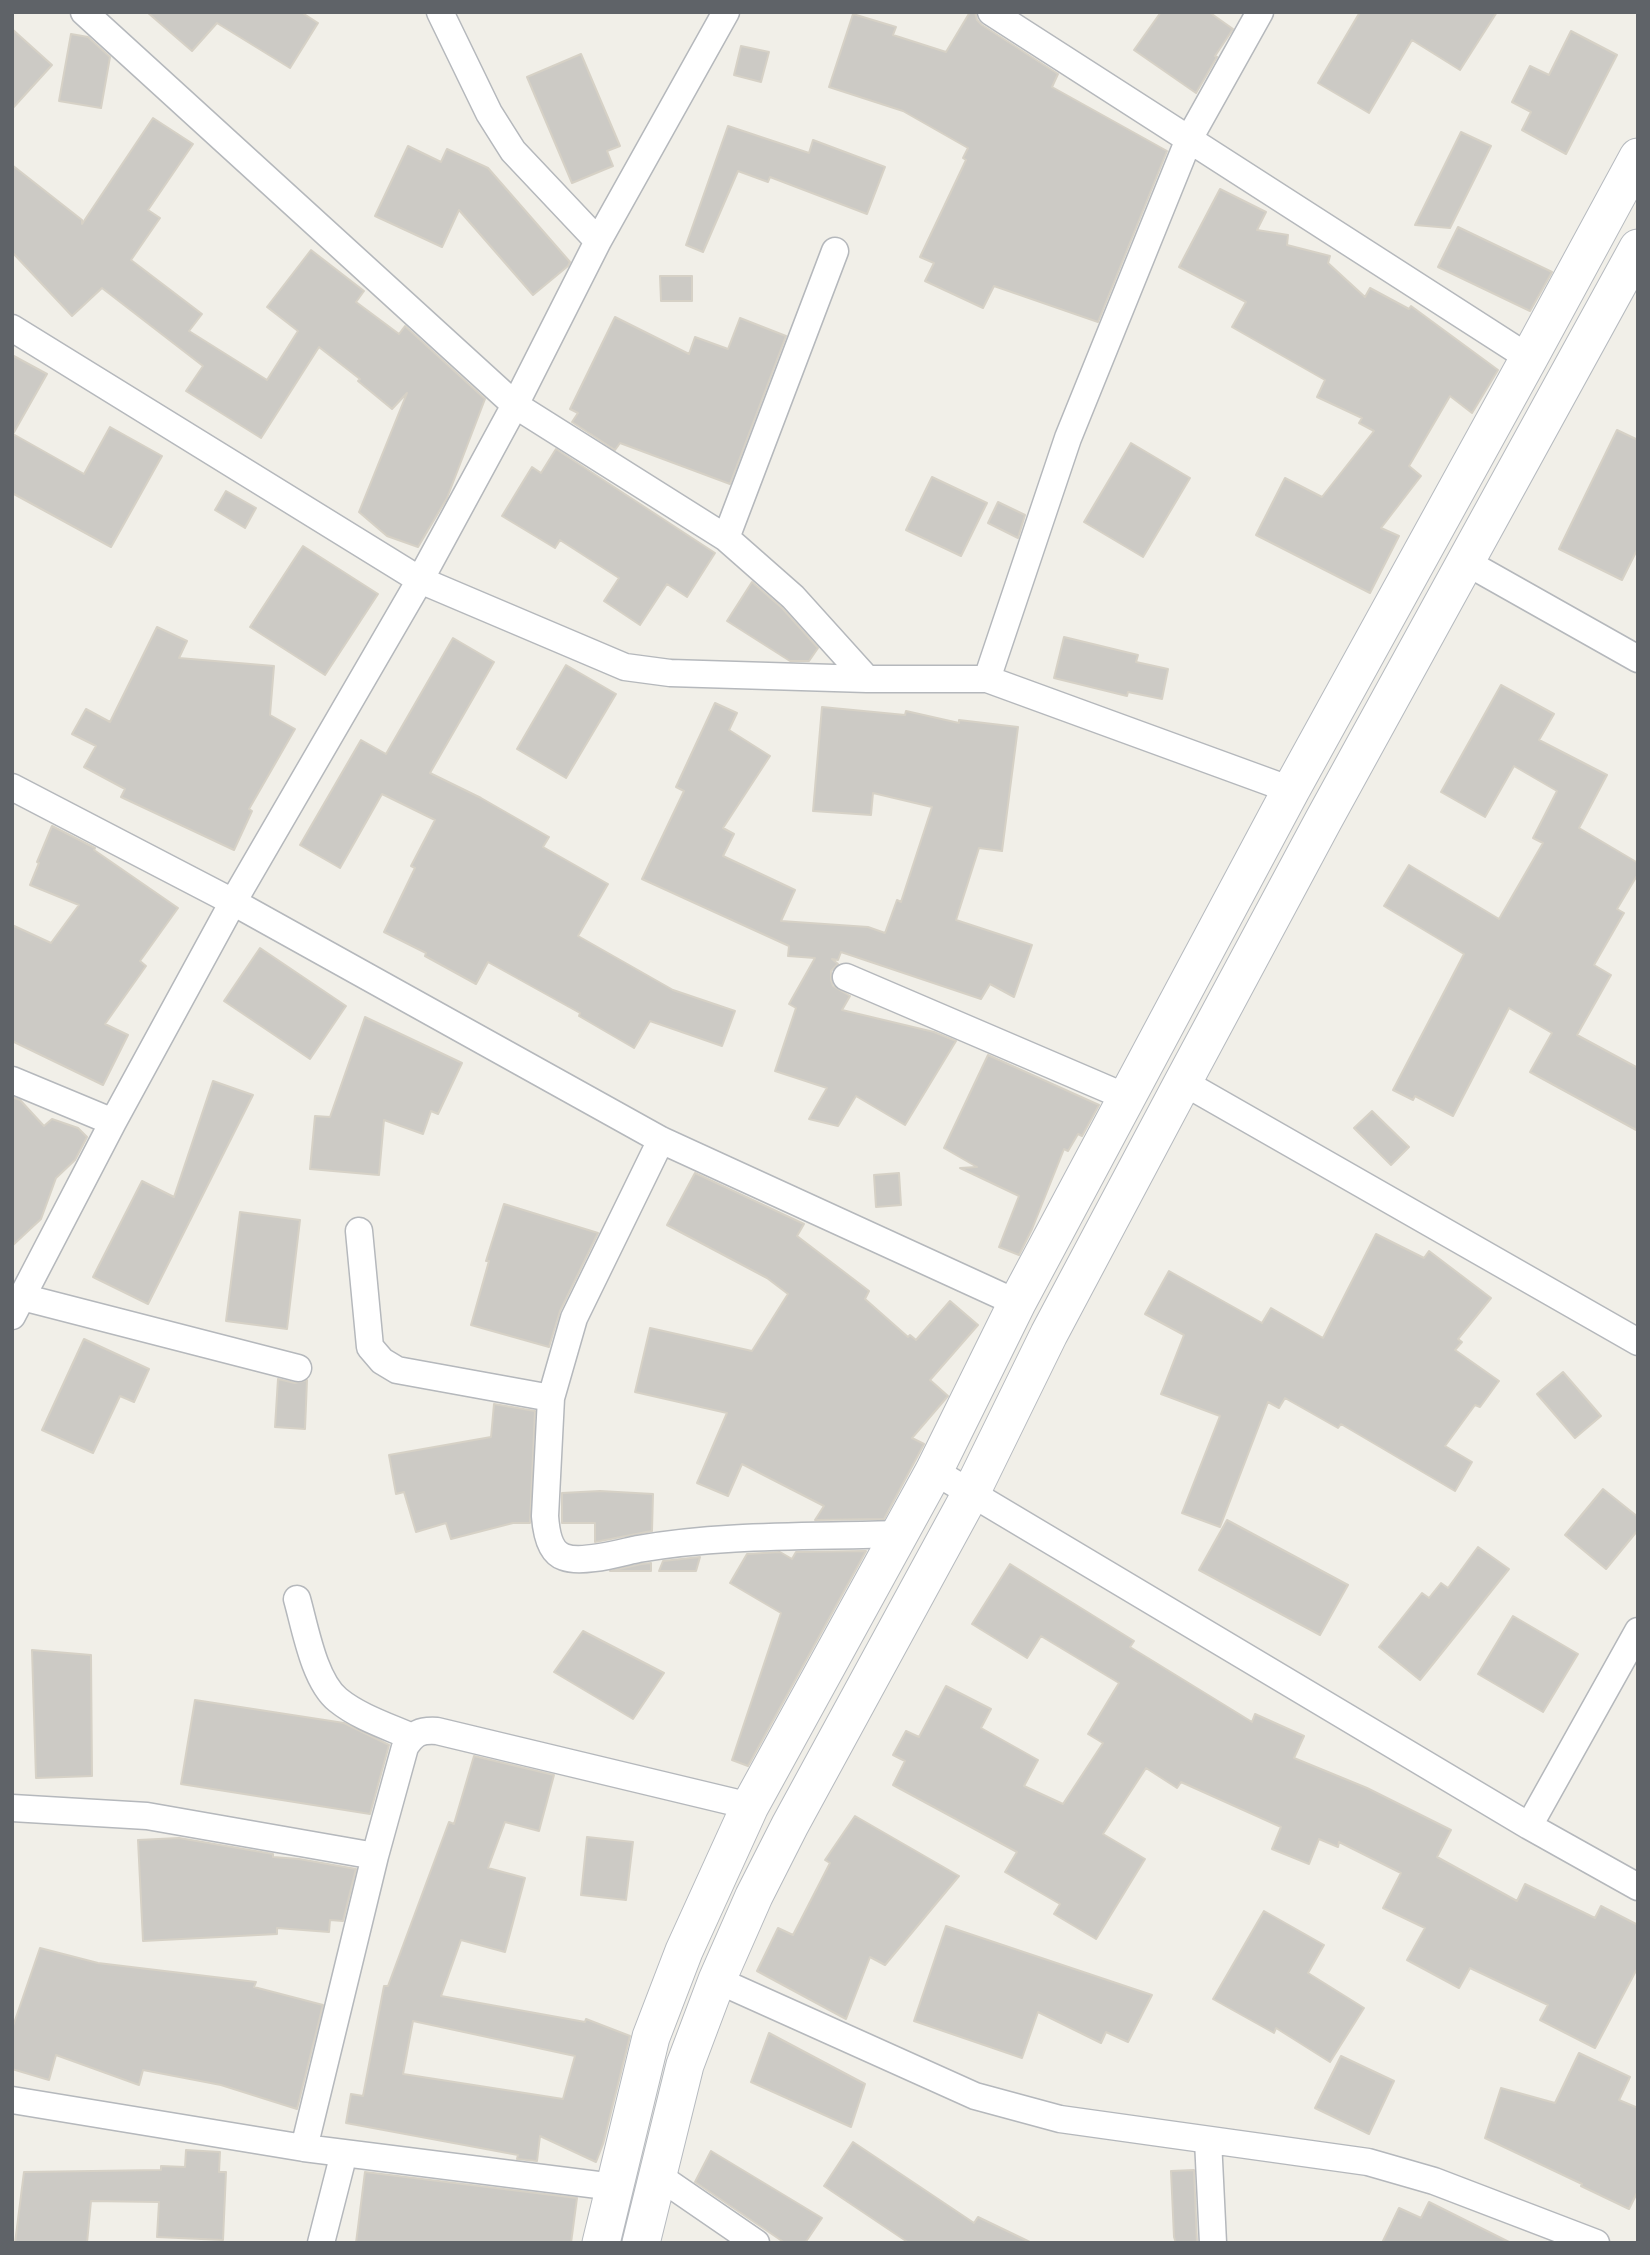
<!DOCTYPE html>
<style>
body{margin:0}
#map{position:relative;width:1650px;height:2255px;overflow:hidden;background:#f1efe8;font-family:Barlow,sans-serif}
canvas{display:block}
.frame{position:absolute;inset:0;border:14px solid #5f6368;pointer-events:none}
</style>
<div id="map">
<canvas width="1650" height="2255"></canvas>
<div class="frame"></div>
</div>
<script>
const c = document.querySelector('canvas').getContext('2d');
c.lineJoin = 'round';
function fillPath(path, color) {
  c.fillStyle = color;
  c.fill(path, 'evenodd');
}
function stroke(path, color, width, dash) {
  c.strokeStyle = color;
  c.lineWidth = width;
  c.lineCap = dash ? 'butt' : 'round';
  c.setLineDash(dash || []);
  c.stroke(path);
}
const building = new Path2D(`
 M147 12H301L318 23 290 68 217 23 192 51Z
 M970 12H975L977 20 982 25 1058 74 1052 87 1167 151 1098 322 994 286 983 308 925 281 934 263 920 257 966 160 963 158 968 148 903 111 829 87 853 14 896 27 893 35 946 52Z
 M1161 12H1209L1233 29 1215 56 1217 57 1196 93 1134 50Z
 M1360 12H1497L1460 70 1412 40 1369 113 1318 83Z
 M12 29 52 65 12 109Z
 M1571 31 1617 55 1566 154 1522 130 1531 112 1512 102 1530 66 1549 75Z
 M71 34 88 37 110 57 101 108 59 101Z
 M741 46 769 52 761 82 734 75Z
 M581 54 620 146 607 151 613 166 572 183 527 77Z
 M153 118 193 144 148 210 160 218 131 260 202 314 189 331 267 380 298 331 267 307 311 250 364 291 356 302 399 334 405 326 485 399 447 498 418 547 387 536 359 512 407 393 392 409 358 381 360 379 319 347 261 438 186 391 203 366 102 288 72 316 12 252V165L82 220V224Z
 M728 126 809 153 813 140 885 167 867 214 770 177 768 182 738 171 703 252 686 245Z
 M1461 132 1491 146 1450 228 1415 225Z
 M408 146 441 162 447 149 488 168 570 262 568 266 533 295 459 210 442 247 375 216Z
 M1220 189 1266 212 1257 230 1288 235 1287 245 1330 256 1328 263 1365 297 1370 288 1409 309 1411 306 1498 370 1472 413 1450 396 1409 466 1421 476 1381 528 1399 536 1370 593 1256 535 1285 478 1322 497 1374 431 1359 423 1362 418 1317 397 1325 380 1232 327 1246 302 1179 267Z
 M1458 227 1552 272 1530 311 1438 267Z
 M660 276H692V301H661Z
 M615 317 689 354 695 337 728 349 740 318 786 336 730 484 620 443 615 450 572 422 578 413 570 409Z
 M12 355 47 374 13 434 84 474 110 427 162 456 111 547 12 493Z
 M1617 430 1638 440V548L1622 580 1559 549Z
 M1131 443 1190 478 1143 557 1084 522Z
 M556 449 715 553 687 597 667 584 640 625 604 601 619 578 560 540 555 548 502 516 532 467 541 473Z
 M932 477 987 503 961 556 906 530Z
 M226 491 256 508 245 528 215 510Z
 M998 502 1025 515 1018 538 988 523Z
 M303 546 378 594 325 675 250 627Z
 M752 582 782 608 818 648 809 661H790L727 621Z
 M157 627 187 641 179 658 274 666 270 715 295 729 249 809 252 811 234 850 121 797 125 789 84 767 96 746 72 734 86 709 110 722Z
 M1064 637 1138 655 1136 662 1168 669 1162 699 1128 692 1127 696 1054 678Z
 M453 638 494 662 430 773 481 798 549 837 543 847 608 884 578 936 673 990 735 1011 722 1046 650 1021 634 1048 579 1016 580 1013 488 962 476 984 425 956 426 953 384 932 415 868 411 866 435 820 382 794 340 868 300 845 361 740 386 754Z
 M566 665 616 694 566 778 517 749Z
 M1501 685 1554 714 1539 740 1607 775 1579 828 1638 863V874L1617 909 1624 913 1594 965 1611 975 1577 1035 1638 1068V1131L1530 1072 1552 1033 1509 1008 1453 1116 1415 1096 1413 1100 1393 1090 1464 954 1384 906 1409 865 1499 919 1543 843 1533 838 1557 791 1514 766 1485 817 1441 792Z
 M715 703 737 713 729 730 770 756 723 828 734 834 723 856 795 890 781 921 868 927 885 933 897 900 901 902 932 807 873 793 871 815 813 811 822 707 905 715 906 711 959 723V720L1018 727 1002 851 979 848 956 920 1032 945 1014 997 990 984 981 999 841 952 838 960 832 959 838 964 831 971V980L833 986 850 996 842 1010 934 1032 956 1041 905 1125 856 1096 838 1126 809 1119 827 1088 775 1071 796 1008 789 1004 815 958 788 956 789 946 642 879 684 791 676 787Z
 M52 826 95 848 94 850 178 908 140 961 146 966 105 1024 128 1035 103 1085 12 1041V925L51 943 79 905 30 885 39 863 37 862Z
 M260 948 346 1006 310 1059 224 1001Z
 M365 1017 462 1063 438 1114 431 1111 423 1134 384 1120 379 1175 310 1169 315 1116 330 1117Z
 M988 1055 1099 1105 1082 1136 1078 1134 1068 1151 1064 1149 1032 1229 1019 1255 999 1247 1019 1196 960 1168 977 1167 944 1148Z
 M213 1081 253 1095 148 1304 93 1277 142 1181 174 1197Z
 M12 1097 20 1100 44 1126 52 1119 78 1128 87 1137 75 1160 56 1178 41 1219 12 1246Z
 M1372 1111 1409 1147 1391 1165 1354 1128Z
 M695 1173 804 1224 797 1236 869 1291 865 1299 908 1337 910 1335 916 1340 950 1301 978 1325 930 1380 948 1396 912 1438 924 1444 884 1519 815 1520 824 1506 742 1464 728 1496 697 1483 727 1413 635 1392 650 1328 752 1351 788 1294 767 1278 667 1225Z
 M899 1173 901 1205 876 1207 874 1175Z
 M504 1204 598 1233 560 1311 549 1347 471 1325 489 1261H486Z
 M240 1212 300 1220 287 1329 226 1321Z
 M1376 1234 1424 1258 1429 1251 1491 1298 1458 1339 1462 1342 1455 1350 1499 1381 1480 1407 1475 1405 1445 1446 1472 1462 1455 1491 1341 1424 1338 1428 1285 1398 1279 1408 1268 1402 1220 1527 1182 1513 1220 1416 1161 1394 1184 1335 1145 1314 1169 1271 1262 1323 1271 1308 1323 1338Z
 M84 1339 149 1369 134 1402 120 1396 93 1453 42 1430Z
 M1563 1372 1601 1416 1575 1438 1537 1394Z
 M278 1379 295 1383 307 1380 305 1429 275 1427Z
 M494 1404 535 1411 530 1523H513L451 1539 446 1523 416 1532 404 1492 396 1494 389 1455 491 1437Z
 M1603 1489 1638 1517V1530L1606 1569 1565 1535Z
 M600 1491 653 1494 652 1531 595 1542V1523H562V1493Z
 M1227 1520 1348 1585 1320 1635 1199 1570Z
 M1478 1547 1509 1569 1420 1680 1379 1647 1422 1593 1429 1598 1441 1583 1448 1588Z
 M866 1551 748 1766 732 1760 781 1613 730 1583 747 1554 780 1552 792 1559 796 1552Z
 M700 1557 696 1571H659L663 1561Z
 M651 1563V1571H610L641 1564Z
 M1010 1564 1134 1641 1130 1647 1252 1722 1255 1714 1304 1736 1294 1758 1367 1788 1451 1830 1437 1857 1517 1901 1525 1884 1595 1918 1601 1906 1638 1925V1967L1595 2048 1540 2020 1548 2005 1470 1968 1459 1988 1407 1960 1425 1928 1383 1908 1401 1873 1339 1842 1338 1847 1319 1839 1309 1864 1272 1849 1281 1827 1181 1782 1177 1788 1146 1768 1103 1834 1145 1859 1096 1939 1054 1914 1060 1904 1005 1872 1017 1852 893 1785 905 1761 893 1755 906 1731 919 1737 946 1686 991 1709 981 1728 1038 1760 1024 1786 1063 1804 1103 1743 1088 1734 1119 1683 1041 1636 1027 1658 972 1624Z
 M1513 1616 1578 1654 1543 1712 1478 1674Z
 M583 1631 664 1673 633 1719 554 1672Z
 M32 1650 91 1655 92 1776 36 1778Z
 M195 1700 344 1723 389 1745 370 1814 181 1784Z
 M474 1756 554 1775 539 1831 505 1822 488 1868 525 1878 505 1952 461 1940 441 1996 585 2022 586 2019 630 2036 603 2144 596 2162 540 2136 537 2161 517 2159 518 2155 346 2123 351 2094 363 2096 384 1986H388L449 1822 454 1824ZM413 2021 575 2056 563 2099 403 2074Z
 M855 1816 959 1876 885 1965 870 1957 846 2019 757 1971 778 1928 793 1935 830 1863 825 1860Z
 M587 1837 633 1842 626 1900 581 1895Z
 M179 1838 273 1854V1857L299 1859 356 1869 343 1921 330 1920 329 1932 277 1928V1934L143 1941 138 1840Z
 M1264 1911 1324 1945 1308 1973 1364 2008 1330 2062 1276 2028 1274 2033 1213 1999Z
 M946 1926 1152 1995 1128 2042 1106 2032 1101 2043 1038 2012 1022 2058 914 2021Z
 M40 1948 98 1963 256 1982 254 1987 323 2005 297 2109 221 2085 143 2070 139 2085 56 2055 49 2080 12 2069V2029Z
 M769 2033 865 2084 851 2127 751 2082Z
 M1579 2053 1630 2077 1619 2100 1638 2108V2191L1629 2209 1581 2186 1582 2184 1485 2138 1501 2088 1555 2103Z
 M1341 2056 1394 2081 1369 2134 1315 2108Z
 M853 2142 974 2223 978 2217 1032 2243H909L824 2186Z
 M186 2150 220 2152 219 2172H226L223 2240 157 2237 159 2202 91 2201 87 2243H15L24 2172 161 2170V2166L185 2167Z
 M711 2151 822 2218 805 2243H785L695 2182Z
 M1194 2170 1197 2243H1176L1174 2237 1171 2171Z
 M365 2172 577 2198 571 2243H356Z
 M1429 2202 1511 2243H1382L1399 2208 1421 2218Z`);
const street = new Path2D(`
 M84 12 515 405 726 538 793 597 867 679
 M440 12 489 113 513 151 598 241
 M991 12 1529 358
 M12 328 420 580 625 667 670 673 867 679H987L1291 790
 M726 538 835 251
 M1466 562 1638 659
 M987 679 1068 438 1189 139 1260 12
 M12 787 233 902 661 1140 1017 1303
 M846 977 1126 1097
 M12 1080 113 1122
 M1183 1082 1638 1342
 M661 1140 574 1318 551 1398 545 1516C546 1530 549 1552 564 1557 582 1564 619 1553 638 1549 723 1534 812 1537 898 1534
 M359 1231 370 1347 382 1361 397 1370 551 1398
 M22 1297 298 1368
 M12 1316 113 1122 233 902 420 580 515 405 598 241 726 12
 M934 1471 1529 1826 1638 1887
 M297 1599C305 1627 314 1681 338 1700 359 1717 387 1726 412 1737
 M12 1808 147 1816 375 1856
 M1529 1826 1638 1631
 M717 1980 975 2096 1060 2119 1368 2162 1434 2181 1596 2243
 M12 2100 304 2148 614 2187
 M1208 2140 1213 2243
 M304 2148 375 1856 405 1747C414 1733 420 1730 437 1731L750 1806
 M657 2175 756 2243
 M321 2243 344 2153`);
const secondary = new Path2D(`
 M601 2243 651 2037 684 1951 750 1806 934 1471 1017 1303 1291 790 1529 358 1638 157
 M641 2243 685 2065 717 1980 754 1896 790 1825 971 1493 1049 1334 1183 1082 1323 821 1638 248`);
fillPath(building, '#cccac5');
stroke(building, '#d6d1c6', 2);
stroke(street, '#b5b8bc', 29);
stroke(secondary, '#b6babf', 39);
stroke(street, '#fff', 26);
stroke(secondary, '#fff', 37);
</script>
